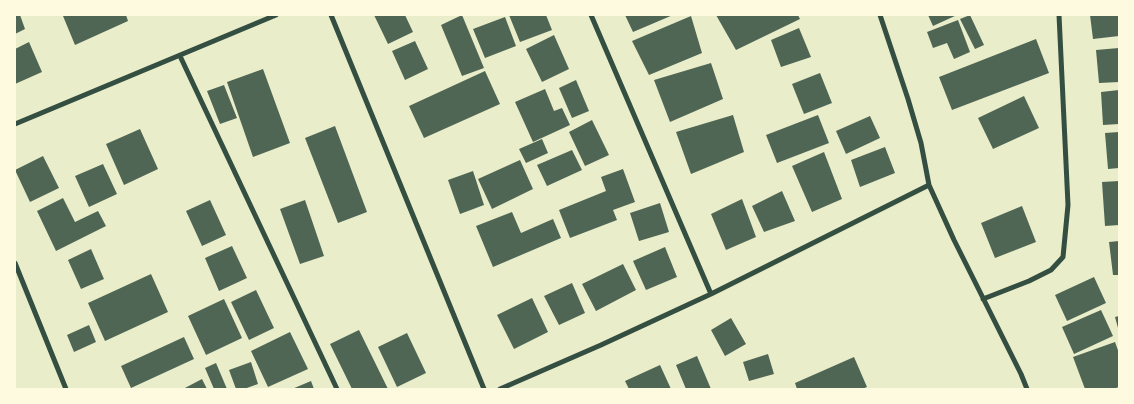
<!DOCTYPE html>
<style>
body{margin:0}
#map{position:relative;width:1134px;height:404px;overflow:hidden;background:#e9edc9;font-family:"IBM Plex Sans",sans-serif}
canvas{display:block}
.frame{position:absolute;inset:0;border:16px solid #fefae0;pointer-events:none}
</style>
<div id="map">
<canvas width="1134" height="404"></canvas>
<div class="frame"></div>
</div>
<script>
const c = document.querySelector('canvas').getContext('2d');
c.lineJoin = 'round';
function fillPath(path, color) {
  c.fillStyle = color;
  c.fill(path, 'evenodd');
}
function stroke(path, color, width, dash) {
  c.strokeStyle = color;
  c.lineWidth = width;
  c.lineCap = dash ? 'butt' : 'round';
  c.setLineDash(dash || []);
  c.stroke(path);
}
const building = new Path2D(`
 M15 15H20L25 29 15 34Z
 M66 15H126L128 21 75 45 63 16Z
 M374 15H405L413 32 388 44Z
 M462 15 484 68 462 76 441 25Z
 M509 15H546L552 30 520 42Z
 M625 15H673L633 32Z
 M716 15H798L800 19 736 50Z
 M928 15H957L933 26Z
 M970 15 984 45 975 49 960 19Z
 M1090 15H1119V36L1093 39Z
 M691 16 702 53 649 75 632 41Z
 M505 17 516 46 485 58 473 29Z
 M958 20 970 52 954 59 947 43 933 48 927 32Z
 M799 28 811 57 781 67 771 40Z
 M554 35 569 69 542 82 526 49Z
 M1036 39 1049 73 952 110 939 77Z
 M415 41 428 69 405 80 392 51Z
 M29 42 42 72 15 84V49Z
 M1119 48V82L1099 83 1096 50Z
 M711 63 723 99 670 122 654 80Z
 M263 69 290 143 253 157 227 82Z
 M485 71 500 104 424 138 409 106Z
 M820 73 832 103 804 114 792 84Z
 M576 80 589 111 572 118 559 88Z
 M224 85 237 118 220 124 207 91Z
 M545 89 554 111 562 108 570 125 533 142 515 102Z
 M1119 90V124L1103 125 1101 92Z
 M1024 96 1039 128 993 149 978 118Z
 M733 115 744 152 691 174 676 132Z
 M818 115 829 143 777 163 766 135Z
 M870 116 880 138 846 154 836 131Z
 M592 120 609 155 585 166 569 132Z
 M335 126 367 212 338 223 305 138Z
 M140 129 158 169 124 185 106 144Z
 M1119 132V168L1108 169 1105 133Z
 M542 139 548 153 526 163 519 149Z
 M885 147 895 173 860 187 851 160Z
 M572 150 582 170 547 186 537 165Z
 M824 152 842 199 812 212 792 166Z
 M43 156 59 188 30 202 15 170Z
 M520 160 533 189 492 209 478 179Z
 M103 164 117 194 89 207 75 176Z
 M623 169 635 202 613 210 617 220 570 238 559 210 606 191 601 177Z
 M473 171 484 205 460 214 448 180Z
 M1119 181V225L1105 226 1102 182Z
 M782 191 795 221 764 232 752 206Z
 M63 198 75 222 98 211 106 226 56 251 37 211Z
 M742 199 756 237 726 250 711 214Z
 M210 200 226 235 202 246 186 211Z
 M305 200 324 256 300 264 280 209Z
 M660 203 669 232 639 241 630 213Z
 M1022 206 1036 242 995 258 981 223Z
 M512 212 521 233 553 219 561 238 493 267 476 226Z
 M1119 241V275H1113L1109 242Z
 M232 246 247 278 219 291 205 258Z
 M665 247 677 277 646 290 633 261Z
 M91 249 104 279 81 289 68 260Z
 M623 264 636 290 596 311 582 284Z
 M151 274 168 312 105 341 88 303Z
 M1094 277 1106 303 1067 321 1055 295Z
 M572 283 585 313 559 325 544 296Z
 M256 290 274 328 249 340 231 302Z
 M532 298 548 332 514 349 497 315Z
 M224 299 242 338 206 355 188 316Z
 M1101 310 1113 336 1074 354 1062 327Z
 M1119 316V328H1118L1115 317Z
 M731 318 746 344 725 356 711 330Z
 M89 325 96 342 74 352 67 335Z
 M359 330 388 389H352L330 344Z
 M290 332 308 369 268 387 251 351Z
 M407 333 426 373 397 387 378 347Z
 M184 337 194 359 131 388 121 366Z
 M1115 342 1119 353V387L1113 389H1085L1073 357Z
 M768 354 774 374 749 381 743 362Z
 M697 356 711 389H686L676 365Z
 M854 357 867 387 862 389H797L795 383Z
 M251 362 258 384 244 389H236L229 370Z
 M216 363 227 389H214L205 368Z
 M660 365 671 389H629L625 381Z
 M202 379 207 389H183Z
 M311 381 314 389H292Z`);
const minor = new Path2D(`
 M331 15 484 389
 M591 15 711 294
 M880 15 908 99 921 143 929 185 954 240 1021 374 1027 389
 M180 56 337 389
 M15 124 276 15
 M15 263 66 389
 M983 299 1029 281 1051 270 1063 257 1068 205 1059 15
 M500 389 601 345 711 294 929 185`);
fillPath(building, '#4f6655');
stroke(minor, '#344e41', 5);
</script>
